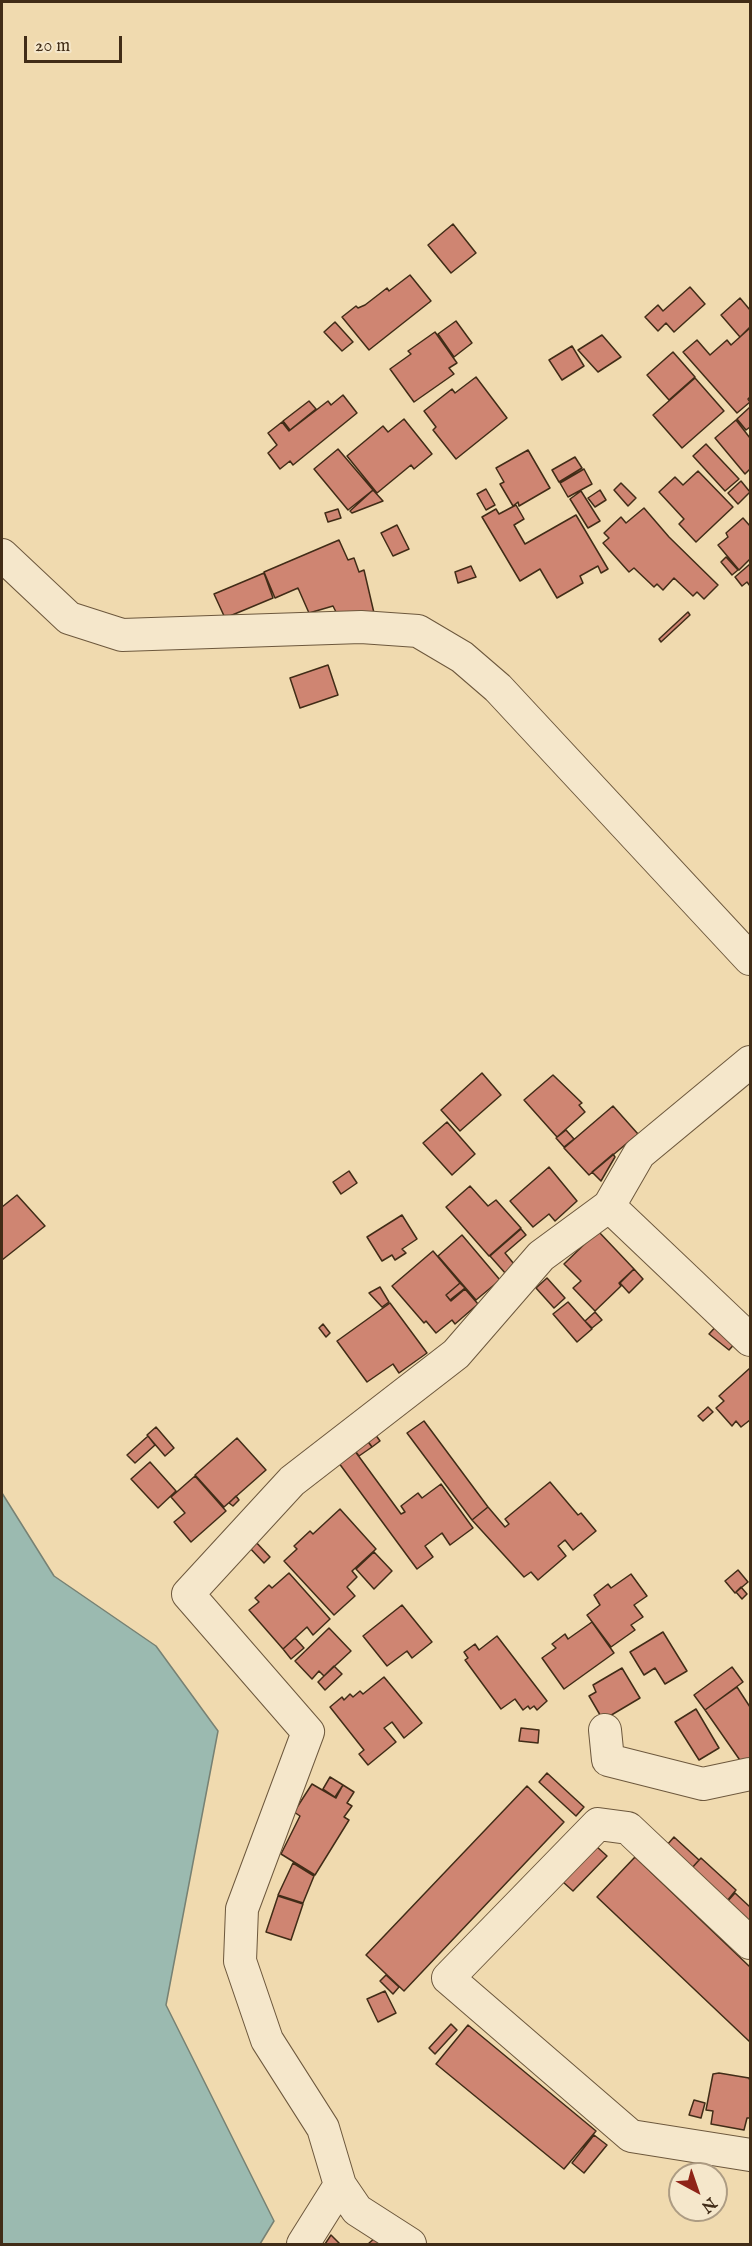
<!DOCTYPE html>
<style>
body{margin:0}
#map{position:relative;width:752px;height:2246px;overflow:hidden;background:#f0daaf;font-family:"IM FELL English",serif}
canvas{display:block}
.frame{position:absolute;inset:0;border:3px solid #412c17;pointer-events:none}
.north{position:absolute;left:668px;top:2162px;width:60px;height:60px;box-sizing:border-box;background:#f5e7cb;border:2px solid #ad9c83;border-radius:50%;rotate:140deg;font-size:16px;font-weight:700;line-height:24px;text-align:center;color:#412c17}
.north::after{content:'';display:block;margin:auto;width:21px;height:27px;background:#8f2418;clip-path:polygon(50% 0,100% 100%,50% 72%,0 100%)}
.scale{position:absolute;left:24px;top:36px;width:98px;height:27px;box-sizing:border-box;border:3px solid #412c17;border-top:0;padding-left:8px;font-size:18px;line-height:21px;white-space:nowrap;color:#412c17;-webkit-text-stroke:4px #f5e7cb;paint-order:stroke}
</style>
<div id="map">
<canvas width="752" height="2246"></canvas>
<div class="frame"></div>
<div class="north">N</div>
<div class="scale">20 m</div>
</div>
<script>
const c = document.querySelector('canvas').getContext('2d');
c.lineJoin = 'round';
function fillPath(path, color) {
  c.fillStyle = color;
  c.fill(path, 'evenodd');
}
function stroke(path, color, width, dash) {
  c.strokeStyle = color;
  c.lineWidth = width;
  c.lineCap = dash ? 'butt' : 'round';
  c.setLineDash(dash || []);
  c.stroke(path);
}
const water = new Path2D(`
 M2 1493 54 1576 156 1646 218 1731 166 2005 274 2221 260 2244H2Z`);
const building = new Path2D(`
 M453 224 476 253 451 273 428 245Z
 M410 275 431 301 369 350 342 317 356 306 358 308 365 305 387 288 389 291Z
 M690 287 705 304 674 332 666 323 658 331 645 317 658 305 663 311Z
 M740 298 750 310V327L740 337 721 315Z
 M456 321 472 343 454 357 438 334Z
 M335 322 353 342 342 351 324 332Z
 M750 328V397L748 399 750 402 737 413 683 352 697 340 710 355 727 340 731 345Z
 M435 332 457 363 449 368 454 374 414 402 390 369 411 354 408 351Z
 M602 335 621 357 598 372 578 350Z
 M572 346 584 366 562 380 549 360Z
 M673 352 695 377 669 400 647 375Z
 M476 377 507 418 456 459 433 430 436 427 424 411 452 389 455 393Z
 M695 378 724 411 682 448 653 415Z
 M343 395 357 413 293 465 290 461 280 469 268 453 277 445 268 433 282 422 289 431 328 401 331 405Z
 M309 401 316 409 290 430 283 421Z
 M750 407V427L746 430 737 419Z
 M404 419 432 454 414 469 411 465 377 493 347 456 383 426 388 432Z
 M736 420 750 438V469L745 474 715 438Z
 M706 444 739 479 725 491 693 456Z
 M338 449 373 490 348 510 314 469Z
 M528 450 550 488 519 506 518 502 513 506 500 484 504 482 496 468Z
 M575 457 582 468 559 482 552 470Z
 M584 469 592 484 568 497 560 483Z
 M698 471 733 507 696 542 679 524 684 519 659 492 675 477 683 485Z
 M741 481 750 492 738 504 728 493Z
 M621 483 636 498 628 506 614 490Z
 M486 489 495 505 486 510 477 494Z
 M373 490 383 501 352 513 350 511Z
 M600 490 606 500 595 507 588 498Z
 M581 491 600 521 588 528 570 499Z
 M516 505 524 519 514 525 525 544 576 515 608 569 601 573 598 566 580 576 583 583 557 598 540 569 520 581 482 517 496 509 499 514Z
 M644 508 669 537 718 585 704 599 697 592 693 596 674 578 663 590 657 584 654 587 634 568 629 572 603 543 609 538 604 533 621 517 626 523Z
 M338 509 341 518 328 522 325 513Z
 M743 518 750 526V559L739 570 718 545 728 537 726 533Z
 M397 525 409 549 393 556 381 533Z
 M339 540 348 560 354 558 359 572 364 570 374 613 338 616 333 606 309 613 298 588 275 598 264 572Z
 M726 557 738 570 732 575 721 562Z
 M750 564V586L747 582 742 586 735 577Z
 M471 566 476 577 458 583 455 572Z
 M264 573 273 598 225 618 214 594Z
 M688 612 690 615 661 642 659 639Z
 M328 665 338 695 300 708 290 678Z
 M482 1073 501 1095 460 1131 441 1110Z
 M553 1075 582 1103 579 1105 585 1112 557 1137 524 1100Z
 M613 1106 638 1134 589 1175 564 1148Z
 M447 1122 475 1154 452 1175 423 1143Z
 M566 1130 574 1139 564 1147 556 1138Z
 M613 1154 615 1157 601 1181 592 1172Z
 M549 1167 577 1201 555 1221 549 1214 533 1227 510 1201Z
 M349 1171 357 1183 341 1194 333 1182Z
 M470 1186 488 1206 496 1200 521 1228 489 1256 446 1207Z
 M17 1195 45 1226 2 1260V1207Z
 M402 1215 417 1239 402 1249 406 1253 395 1260 392 1255 382 1261 367 1237Z
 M521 1229 526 1235 505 1253 514 1264 506 1274 490 1256Z
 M598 1231 634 1269 619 1283 621 1286 595 1311 573 1288 581 1281 564 1264Z
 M462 1235 500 1280 476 1300 438 1256Z
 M433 1251 460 1283 446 1295 451 1301 465 1289 478 1304 455 1324 452 1320 436 1333 426 1321 424 1323 392 1286Z
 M634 1269 643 1279 629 1293 620 1283Z
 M547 1278 565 1298 554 1308 536 1288Z
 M460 1283 465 1288 450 1300 446 1295Z
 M380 1287 389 1302 382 1307 369 1293Z
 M568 1302 592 1329 577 1342 553 1314Z
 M390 1303 427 1353 399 1373 393 1364 367 1382 337 1341Z
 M595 1312 602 1320 592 1328 585 1321Z
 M720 1322 739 1339 729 1350 709 1334Z
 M323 1324 330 1333 326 1337 319 1328Z
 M750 1368V1420L741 1427 736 1421 732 1426 716 1408 724 1401 719 1396Z
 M708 1407 713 1412 703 1421 698 1416Z
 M424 1421 488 1507 472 1520 407 1433Z
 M156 1427 174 1448 165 1456 147 1435Z
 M370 1427 380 1441 372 1447 362 1433Z
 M362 1434 372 1447 359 1456 349 1443Z
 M148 1436 155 1445 135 1463 127 1455Z
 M237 1438 266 1470 224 1507 195 1475Z
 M349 1443 401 1514 405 1512 401 1506 418 1493 422 1498 441 1484 473 1528 450 1545 442 1533 425 1546 433 1557 417 1569 333 1455Z
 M150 1462 176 1491 158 1508 131 1479Z
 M195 1476 226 1511 191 1542 174 1522 185 1513 171 1497Z
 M550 1482 578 1515 581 1513 596 1531 573 1550 565 1540 558 1546 566 1556 538 1580 531 1572 524 1577 472 1520 488 1507 505 1527 509 1524 505 1519Z
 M236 1496 239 1500 233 1506 229 1503Z
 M340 1509 376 1549 352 1571 357 1577 347 1587 355 1596 334 1615 284 1561 297 1549 294 1546 310 1531 313 1534Z
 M253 1539 270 1557 264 1563 247 1545Z
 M374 1552 392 1571 374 1589 356 1569Z
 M738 1570 748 1582 735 1593 725 1581Z
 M289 1573 330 1619 313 1635 307 1627 283 1649 249 1610 259 1602 255 1598 269 1585 272 1588Z
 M631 1574 647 1596 634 1605 643 1617 631 1625 635 1630 611 1647 587 1615 600 1605 594 1595 608 1584 611 1588Z
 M741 1587 747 1594 742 1599 736 1592Z
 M402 1605 432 1642 412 1658 407 1651 387 1666 363 1636Z
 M592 1622 614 1653 564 1689 542 1658 556 1648 552 1644 565 1634 568 1639Z
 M329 1628 351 1651 324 1676 319 1671 312 1679 295 1661Z
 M663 1632 687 1671 665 1684 655 1668 644 1675 630 1652Z
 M497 1636 547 1701 537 1710 534 1706 530 1709 528 1706 523 1710 515 1699 501 1709 465 1660 468 1658 464 1652 475 1644 479 1650Z
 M295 1638 304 1648 291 1659 283 1649Z
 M334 1666 342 1674 325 1690 318 1682Z
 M732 1667 743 1682 705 1710 694 1695Z
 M622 1668 640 1698 603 1720 589 1696 596 1692 593 1685Z
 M384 1677 422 1723 404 1738 392 1722 384 1728 396 1742 368 1765 359 1754 364 1750 330 1707 342 1697 344 1700 350 1694 353 1697 360 1691 363 1694Z
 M737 1687 750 1707V1762L744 1766 705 1710Z
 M696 1709 719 1748 699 1760 675 1722Z
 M521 1728 539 1730 538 1743 519 1741Z
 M547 1773 584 1807 576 1816 539 1782Z
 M330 1777 343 1785 335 1797 323 1789Z
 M312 1784 336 1798 343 1785 354 1792 347 1803 352 1806 344 1817 349 1820 315 1875 281 1854 300 1816 294 1812Z
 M527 1786 564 1822 404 1991 366 1955Z
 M674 1837 699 1860 692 1868 667 1845Z
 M596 1846 607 1856 573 1891 563 1882Z
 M635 1857 750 1967V2042L597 1897Z
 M701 1858 736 1890 727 1901 691 1869Z
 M293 1863 314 1876 303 1903 278 1895Z
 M735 1893 750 1907V1924L726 1903Z
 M278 1896 303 1904 291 1940 266 1932Z
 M386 1975 399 1987 393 1994 380 1981Z
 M385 1991 396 2013 378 2022 367 1999Z
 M451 2024 457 2030 435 2054 429 2048Z
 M468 2025 596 2131 564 2169 436 2064Z
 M719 2073 749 2078 750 2081V2118H747L744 2130 711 2124 713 2111 706 2110 713 2074Z
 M694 2100 705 2103 701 2118 689 2115Z
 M594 2135 607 2145 584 2173 572 2163Z
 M331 2235 340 2244H325Z
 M376 2237 383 2244H368Z`);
const street = new Path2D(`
 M2 555 69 618 122 635 361 627 418 631 462 657 498 688 750 959
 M609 1206 750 1340
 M605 1730 608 1760 703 1784 750 1774
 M750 1943 628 1828 598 1824 448 1978 631 2136 750 2155
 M340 2185 357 2210 410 2244
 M303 2244 340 2185 323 2128 267 2040 240 1961 242 1909 308 1732 188 1594 292 1481 456 1354 541 1256 609 1206 639 1154 750 1062`);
fillPath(water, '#9bbab0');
stroke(water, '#778173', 1.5);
fillPath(building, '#cf8572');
stroke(building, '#412c17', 1.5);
stroke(street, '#6d583d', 34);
stroke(street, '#f5e7cb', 32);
</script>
